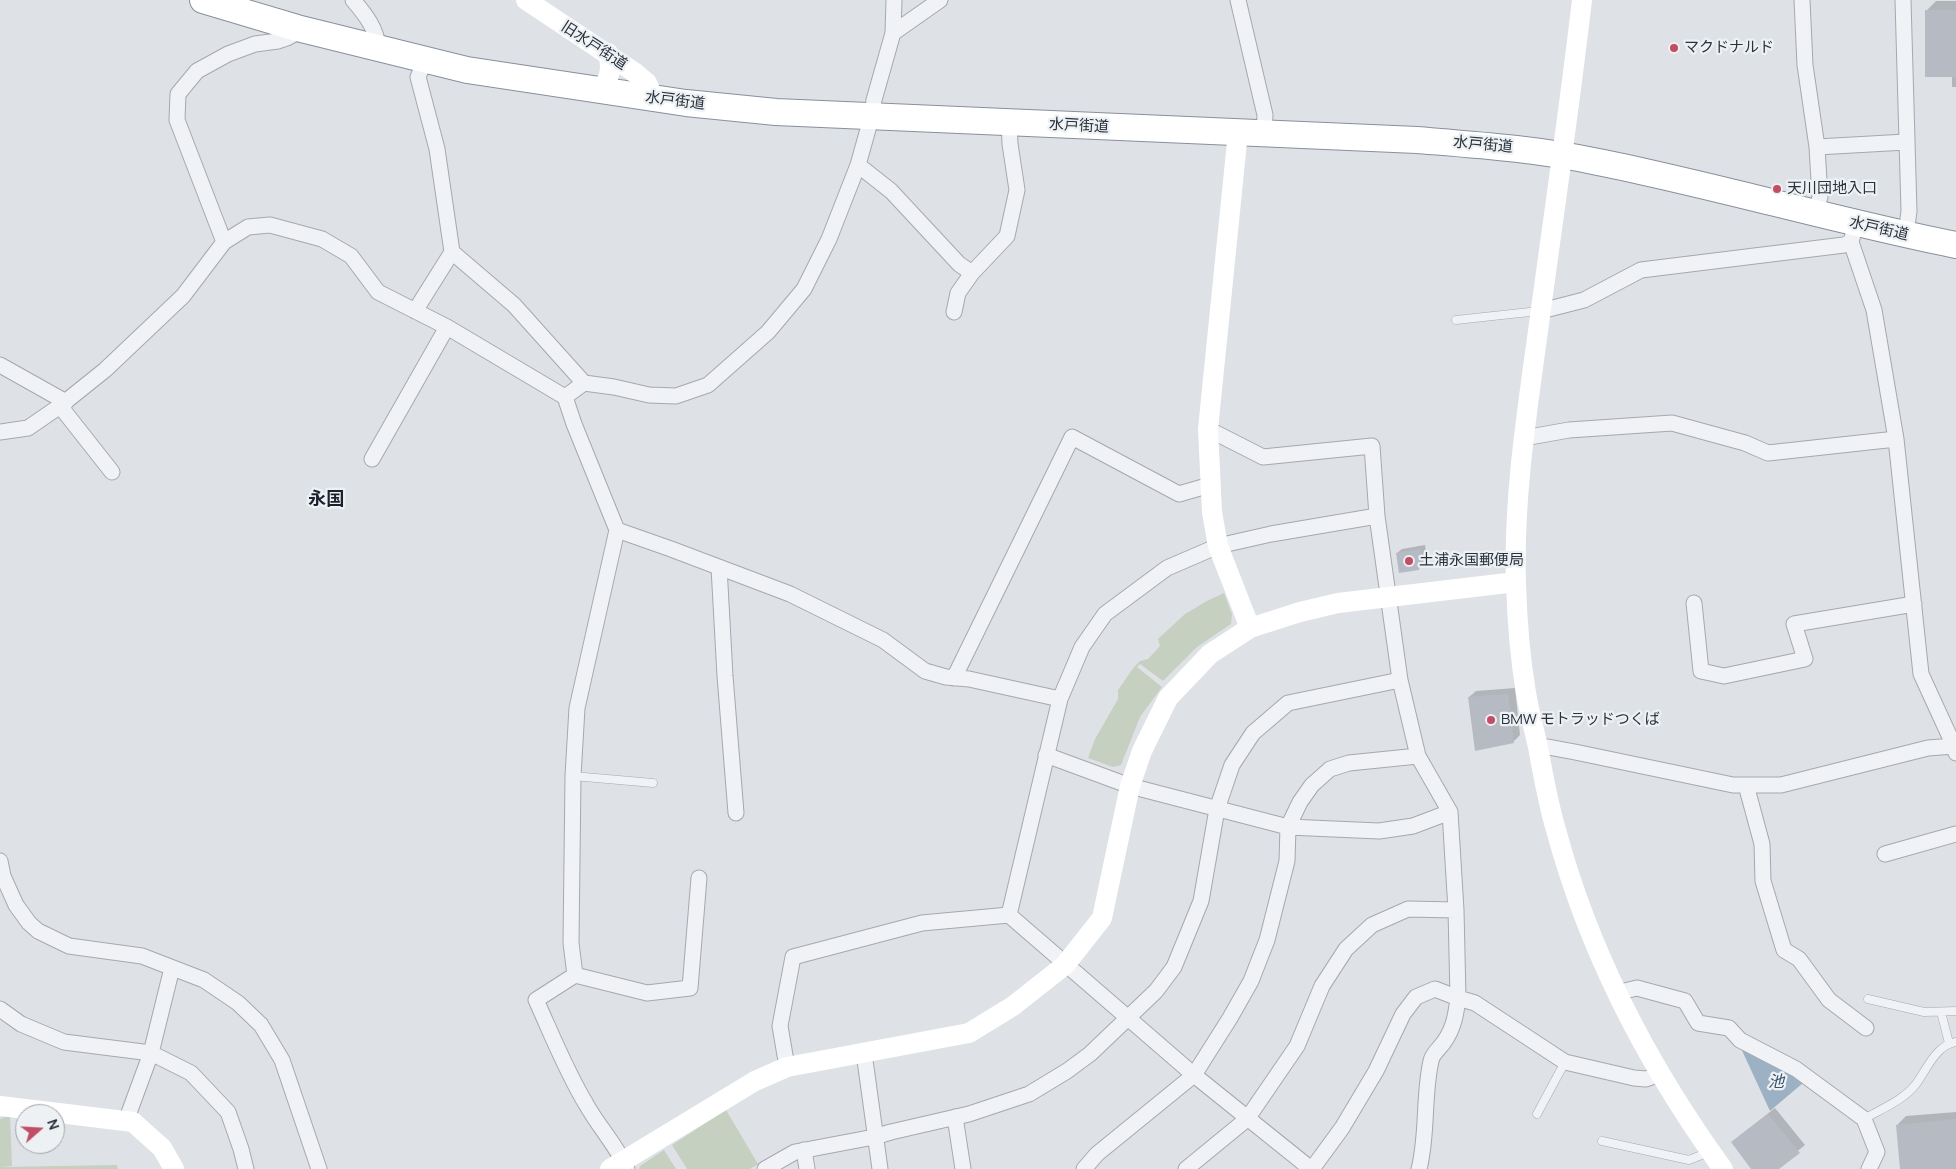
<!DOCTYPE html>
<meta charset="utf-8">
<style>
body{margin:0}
#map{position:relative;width:1956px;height:1169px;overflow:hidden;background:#dee2e6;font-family:Manrope,sans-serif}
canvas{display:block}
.north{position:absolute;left:15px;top:1104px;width:50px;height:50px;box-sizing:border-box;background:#edf1f4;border:1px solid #9fa4aa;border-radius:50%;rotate:71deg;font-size:14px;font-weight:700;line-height:20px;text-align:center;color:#29313c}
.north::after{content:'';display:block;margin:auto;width:18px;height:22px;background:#c24d65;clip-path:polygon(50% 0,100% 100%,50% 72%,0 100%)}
</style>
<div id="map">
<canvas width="1956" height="1169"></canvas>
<div class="north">N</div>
</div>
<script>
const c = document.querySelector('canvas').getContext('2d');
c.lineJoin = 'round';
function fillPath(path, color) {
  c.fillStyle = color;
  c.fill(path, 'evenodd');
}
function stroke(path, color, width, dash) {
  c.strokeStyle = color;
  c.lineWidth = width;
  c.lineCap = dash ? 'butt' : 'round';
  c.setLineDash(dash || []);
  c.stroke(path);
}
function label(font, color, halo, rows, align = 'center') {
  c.font = font + ' Manrope,"Noto Sans JP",sans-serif';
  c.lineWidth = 4.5;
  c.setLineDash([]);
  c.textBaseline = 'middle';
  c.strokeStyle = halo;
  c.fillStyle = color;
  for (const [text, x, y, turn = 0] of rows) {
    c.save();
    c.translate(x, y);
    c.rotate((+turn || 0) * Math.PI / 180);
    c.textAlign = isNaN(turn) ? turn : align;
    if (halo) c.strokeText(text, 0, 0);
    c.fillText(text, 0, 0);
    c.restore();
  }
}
const green = new Path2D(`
 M1224 593 1232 614 1231 624 1197 647 1163 681 1140 664 1137 667 1162 687 1140 717 1121 765 1113 767 1088 758 1095 739 1118 699V690L1134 667 1140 661 1148 659 1160 646 1158 639 1185 614 1207 601Z
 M726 1110 758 1164 750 1169H687L672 1145Z
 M10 1115 12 1166 0 1167V1119Z
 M664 1150 676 1169H639L640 1166Z
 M117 1165 118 1169H0V1167Z`);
const water = new Path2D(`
 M1739 1044 1793 1073 1803 1083 1770 1111Z`);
const shadow = new Path2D(`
 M1936 1H1956V87H1952V76L1927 10Z
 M1425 545 1427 557 1419 569 1397 553 1402 549Z
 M1515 688 1520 735 1513 742 1469 697 1476 691Z
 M1775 1108 1805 1145 1776 1169H1753L1739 1136Z
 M1956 1112V1169H1901L1897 1125 1906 1116Z`);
const building = new Path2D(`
 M1925 10H1956V77H1925Z
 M1421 549 1423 562 1418 563 1419 570 1399 573 1396 553Z
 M1508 694 1514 743 1475 751 1468 697Z
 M1768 1114 1800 1153 1779 1169H1751L1731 1142Z
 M1956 1119V1169H1900L1896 1125Z`);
const lane = new Path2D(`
 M1456 320 1539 311
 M573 776 653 783
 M1868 999 1924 1012 1956 1011
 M1941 1012 1949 1043
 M1537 1114 1565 1062
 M1864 1119C1881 1109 1904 1100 1916 1084 1927 1069 1936 1045 1956 1042
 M1602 1141 1689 1160 1709 1152`);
const street = new Path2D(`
 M353 0C365 14 377 29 378 48
 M1238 0 1265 115 1264 133
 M1802 0 1805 65 1817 147 1820 197 1815 214
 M1903 0 1909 211 1906 235
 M893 33 940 0
 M425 60 418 77 437 149 452 252 514 305 584 383 614 387 649 395 676 396 708 385 768 332 804 289 829 239 858 165 872 115 874 100 893 33 894 0
 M1817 147 1906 142
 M858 165 891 191 959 264 972 273
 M1856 223 1851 242 1874 310 1896 439 1921 674 1954 746 1956 742
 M224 242 177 120 178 94 197 71 228 54 255 44 278 41 287 38 294 34 297 28
 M415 311 452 252
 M1541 311 1584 300 1641 270 1844 245 1851 242
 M954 312 958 293 972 273 1007 236 1017 190 1010 144 1009 122
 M0 365 66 402
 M565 397 574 424 617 530 671 549 790 594 883 640 925 671 946 677 969 679 1060 699
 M60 406 112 472
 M1208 429 1263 457 1372 446 1377 516 1400 680 1418 756 1450 812 1456 910 1458 998 1475 1003 1565 1062 1634 1078 1646 1079 1660 1074
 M0 432 28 428 60 406 105 370 183 296 224 242 248 227 270 225 322 239 351 256 378 292 447 327 565 397 584 383
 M1524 438 1569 430 1672 423 1745 443 1768 453 1896 439
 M372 459 447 327
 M617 530 577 708 573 776 571 943 575 975 536 1000C552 1035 566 1071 586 1104 598 1126 617 1146 627 1169
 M719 567 725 676 736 813
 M1694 603 1701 671 1724 676 1805 659 1794 624 1914 604
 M954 678 1072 437 1179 494 1210 485
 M1538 747H1548L1575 752 1733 785H1781L1928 748 1954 746 1956 753
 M1046 755 1130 786 1288 827 1379 831 1413 826 1450 812
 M1746 785 1762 844 1763 881 1784 950 1799 959 1829 1000 1866 1028
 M1885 854 1956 834
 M0 861 3 876 16 905 29 923 38 931 69 946 142 956 204 980 238 1003 261 1025 282 1060 319 1169
 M1009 915 1060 699 1082 647 1105 614 1167 568 1218 546 1271 534 1377 516
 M575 975 647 993 690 988 699 878
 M1616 993 1637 988 1685 1001 1698 1023 1729 1028 1740 1040 1796 1069 1864 1119 1877 1152 1869 1169
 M0 1009 21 1024 64 1042 151 1053 191 1073 228 1112 241 1149 246 1169
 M864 1053 880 1169
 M787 1067 780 1026 793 957 922 923 1009 915 1194 1075 1311 1169
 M955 1117 963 1169
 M126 1121 151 1053 172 968
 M804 1150 807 1169
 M765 1169 795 1152 874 1137 891 1132 969 1114 1029 1094 1067 1071 1090 1054 1156 991 1174 967 1201 901 1217 809 1232 765 1253 733 1288 703 1400 680
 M1084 1169 1097 1154 1194 1075 1230 1018 1251 981 1267 940 1287 861 1288 827 1300 802 1312 785 1330 769 1349 763 1418 756
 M1186 1169 1247 1119 1297 1046 1322 986 1346 949 1372 925 1408 909 1456 910
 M1312 1169 1342 1128 1376 1071 1403 1014 1416 997 1435 989 1458 998C1456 1014 1454 1028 1444 1042 1440 1048 1432 1054 1431 1061 1423 1096 1428 1134 1419 1169`);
const secondary = new Path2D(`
 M526 0 634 72 647 83 654 99
 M1582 0C1570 103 1555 206 1541 309 1529 400 1513 492 1516 583 1517 619 1520 657 1526 693 1529 711 1534 729 1538 747 1543 775 1548 803 1556 830 1589 952 1649 1067 1723 1169
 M599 91C610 82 612 67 608 53
 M1238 132 1208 429 1212 512 1218 546 1250 628
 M0 1106 133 1122 162 1148 174 1169
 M610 1169 755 1081 787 1067 969 1033 1013 1006 1065 965 1102 918 1130 786 1142 751 1168 698 1210 654 1250 628 1300 612 1338 603 1516 582`);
const highway = new Path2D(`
 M203 0 297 28 467 70 686 103 776 112 1417 140C1478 145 1538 149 1598 162 1718 186 1836 221 1956 245`);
const markers = [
 [1674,48,5,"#c24d65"],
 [1777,189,5,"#c24d65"],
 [1409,561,5,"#c24d65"],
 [1491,720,5,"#c24d65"]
];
const streetNames = [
 ["旧水戸街道",594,46,33],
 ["水戸街道",675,101,7],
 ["水戸街道",1079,126,3],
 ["水戸街道",1483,145,5],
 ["水戸街道",1879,229,13]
];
const poiNames = [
 ["マクドナルド",1684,48],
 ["天川団地入口",1787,189],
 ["土浦永国郵便局",1419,561],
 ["BMW モトラッドつくば",1501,720]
];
const waterNames = [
 ["池",1776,1083]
];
const quarterNames = [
 ["永国",326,500]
];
fillPath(green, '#c5d0c0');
fillPath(water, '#9cb2c4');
fillPath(shadow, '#0003');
fillPath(building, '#b6bbc3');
stroke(lane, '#a4a9b0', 9);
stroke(street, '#a4a9b0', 17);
stroke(highway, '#87909c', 28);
stroke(lane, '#f1f2f5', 8);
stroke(street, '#f1f2f5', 15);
stroke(secondary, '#fff', 20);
stroke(highway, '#fff', 26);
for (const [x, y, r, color] of markers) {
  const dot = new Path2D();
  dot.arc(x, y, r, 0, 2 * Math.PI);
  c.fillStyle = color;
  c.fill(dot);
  stroke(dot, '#edf1f4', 2);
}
label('15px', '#29313c', '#edf1f4', streetNames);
label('15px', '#29313c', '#edf1f4', poiNames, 'left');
label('italic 16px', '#36526c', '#edf1f4', waterNames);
label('bold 18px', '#1b222d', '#edf1f4', quarterNames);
</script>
